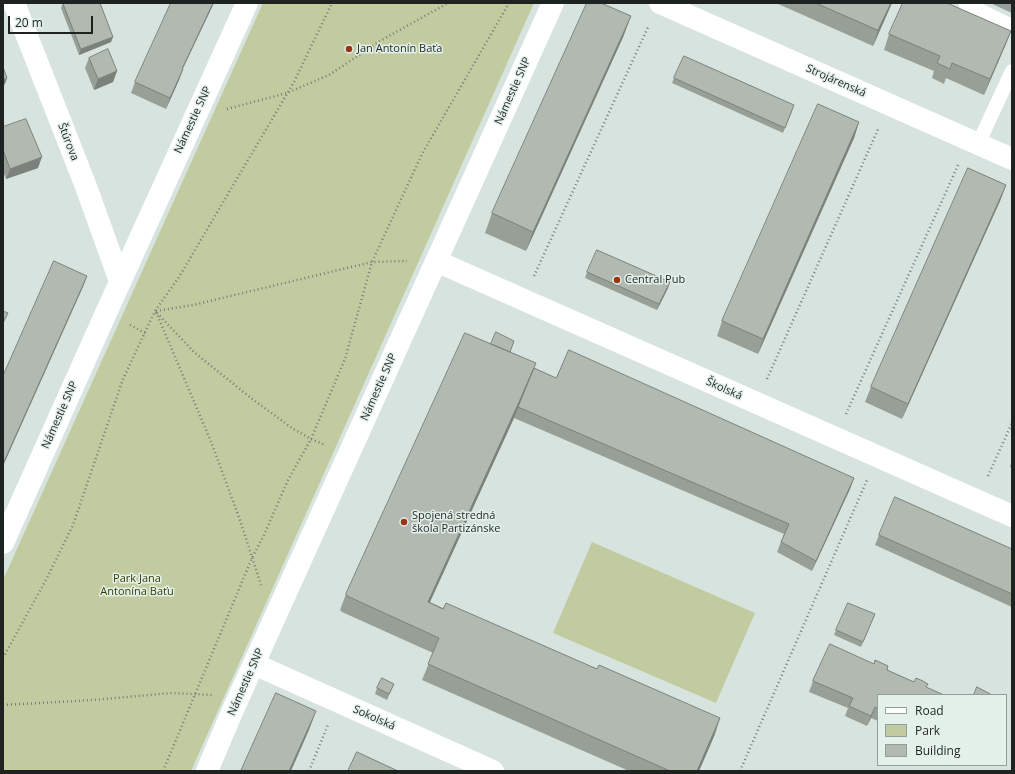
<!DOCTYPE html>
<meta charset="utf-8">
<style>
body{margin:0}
#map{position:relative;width:1015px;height:774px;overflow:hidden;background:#d7e3de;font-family:"Open Sans",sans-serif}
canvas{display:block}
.frame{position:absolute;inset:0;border:4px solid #1e2321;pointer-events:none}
.legend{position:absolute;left:877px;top:694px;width:130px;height:72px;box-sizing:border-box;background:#e4f1eb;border:1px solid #959f9a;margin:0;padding:5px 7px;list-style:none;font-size:12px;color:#1e2321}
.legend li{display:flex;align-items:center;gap:8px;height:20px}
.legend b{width:20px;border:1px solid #959f9a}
.scale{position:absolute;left:8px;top:16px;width:85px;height:18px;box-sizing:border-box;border:2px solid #1e2321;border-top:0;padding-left:5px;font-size:12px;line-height:14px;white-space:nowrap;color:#1e2321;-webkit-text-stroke:3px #e4f1eb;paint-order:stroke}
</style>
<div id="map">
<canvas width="1015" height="774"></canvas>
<div class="frame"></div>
<ul class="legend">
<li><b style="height:5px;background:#fff"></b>Road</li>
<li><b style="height:11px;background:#c2cb9f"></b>Park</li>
<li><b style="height:11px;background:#b1b9b0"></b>Building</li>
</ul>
<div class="scale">20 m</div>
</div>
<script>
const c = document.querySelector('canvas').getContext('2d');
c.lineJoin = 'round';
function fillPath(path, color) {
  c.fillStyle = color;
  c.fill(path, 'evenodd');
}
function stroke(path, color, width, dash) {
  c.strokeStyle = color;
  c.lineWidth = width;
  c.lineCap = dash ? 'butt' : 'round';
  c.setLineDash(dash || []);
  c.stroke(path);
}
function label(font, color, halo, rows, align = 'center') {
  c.font = font + ' "Open Sans",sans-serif';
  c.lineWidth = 3;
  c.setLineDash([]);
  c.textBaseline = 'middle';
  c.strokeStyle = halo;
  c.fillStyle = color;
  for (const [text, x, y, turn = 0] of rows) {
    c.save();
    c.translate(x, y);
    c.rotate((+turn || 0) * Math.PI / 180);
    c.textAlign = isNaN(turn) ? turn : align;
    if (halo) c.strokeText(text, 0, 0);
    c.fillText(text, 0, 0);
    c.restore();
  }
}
const green = new Path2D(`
 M263 3H534L191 771H3V580Z
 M592 542 755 613 716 703 553 633Z`);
const path = new Path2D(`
 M227 109 287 93 329 75 380 41 448 3
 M534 276 649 25
 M156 311 193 305 372 262 407 261
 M156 312 212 444 240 520 261 585
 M157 313 195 353 251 398 292 428 311 439 325 445
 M130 325 145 333
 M767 379 879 127
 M846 414 959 163
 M988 476 1012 423
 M3 658 47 578 73 525 123 379 155 311 179 277 294 82 332 3
 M3 705 93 700 172 693 212 695
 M163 771 252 558 264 535 288 480 311 439 345 359 372 262 422 154 509 3
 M309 771 328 725
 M740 771 867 480`);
const lane = new Path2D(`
 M965 3 1012 26
 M978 144 1012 71`);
const street = new Path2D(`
 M14 3 85 184 120 281
 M660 3 1012 159
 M436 261 1012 516
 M3 543 106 313 247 3
 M254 664 493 771
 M207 771 232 712 553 3`);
const wall = new Path2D(`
 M63 3 113 37 111 42 79 55 61 8Z
 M776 3H892L873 46Z
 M990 3H1012V13Z
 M1011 31 1005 46 984 95 946 78 944 84 932 78 934 71 884 50 889 34Z
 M624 35 526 251 485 233 492 213Z
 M89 58 117 71 113 82 94 90 85 68Z
 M183 69 179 80 166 109 131 93 135 82Z
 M674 78 792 111 783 133 672 83Z
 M859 122 854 138 758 354 717 336 722 321Z
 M3 127 38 168 6 179 3 171Z
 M1006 185 1000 201 902 419 865 402 871 387Z
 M587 272 668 288 657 310 585 278Z
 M510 352 534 368 556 378 854 478 850 489 812 571 777 552 784 534 514 418 430 602 715 734 699 771H629L422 680 433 653 342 612 340 610 346 594Z
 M1012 460V468L1010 467Z
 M879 535 1012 549V607L875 545Z
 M875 614 861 647 834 635 836 630Z
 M887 670 914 682 923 681 878 695V721L871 718 867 726 845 716 848 708 809 692 813 681Z
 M394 684 387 700 375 694 377 688Z`);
const shadedWall = new Path2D(`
 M213 3H214L178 79 182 69Z
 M891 3H892L873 46 878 30Z
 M631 16 624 35 526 251 533 232Z
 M1011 31 1005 46 984 95 990 79Z
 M113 37 111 42 79 55 81 49Z
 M183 69 179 80 166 109 170 98Z
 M117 71 113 82 94 90 98 79Z
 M7 78 5 84 3 85V80Z
 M859 122 854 138 758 354 763 339Z
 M42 157 38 168 6 179 10 169Z
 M1006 185 1000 201 902 419 908 404Z
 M87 276 83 287 3 466V464Z
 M670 282 668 288 657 310 659 304Z
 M536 363 514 418 423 617 428 602Z
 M854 478 850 489 812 571 816 561Z
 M875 707 871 718 867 726 871 716Z
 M316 711 309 730 291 771H289Z
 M720 718 715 734 699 771H697Z`);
const building = new Path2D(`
 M63 3H100L113 37 81 49Z
 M171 3H213L182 69H183L170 98 135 82Z
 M587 3H601L631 16 533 232 492 213Z
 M816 3H891L878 30Z
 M903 3H947L1011 31 990 79 952 63 950 69 937 63 940 56 889 34Z
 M108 49 117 71 98 79 89 58Z
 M684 56 794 105 785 128 674 78Z
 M3 67 7 78 3 80Z
 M818 104 859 122 763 339 722 321Z
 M26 119 42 157 10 169 3 150V127Z
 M968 168 1006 185 908 404 871 387Z
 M597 250 670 282 659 304 587 272Z
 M54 261 87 276 3 464V376Z
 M3 311 8 313 3 323Z
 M496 332 514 341 510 352 491 344Z
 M465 333 536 363 519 402 428 602 443 609 446 603 597 669 599 665 720 718 697 771H670L428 664 439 638 347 596 346 594Z
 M569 350 854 478 816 561 781 542 789 524 518 407 534 368 556 378Z
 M895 497 1012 549V594L879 535Z
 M848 603 875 614 863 642 836 630Z
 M830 644 874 664 875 660 888 666 887 670 914 682 916 678 923 681 928 684 926 687 944 695H878V709L875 707 871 716 849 706 853 698 813 681Z
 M382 678 394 684 389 694 377 688Z
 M977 687 992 695H974Z
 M276 693 316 711 289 771H241Z
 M357 752 398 771H348Z`);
const markers = [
 [349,49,4,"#9b3316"],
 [617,280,4,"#9b3316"],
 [404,522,4,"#9b3316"]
];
const poiNames = [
 ["Jan Antonín Baťa",357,49],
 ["Central Pub",625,280],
 ["Spojená stredná",412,516],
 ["škola Partizánske",412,529]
];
const streetNames = [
 ["Strojárenská",836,81,24],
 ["Námestie SNP",513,91,-66],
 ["Námestie SNP",193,120,-65],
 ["Štúrova",68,142,69],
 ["Námestie SNP",379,387,-66],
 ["Školská",724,389,24],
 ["Námestie SNP",60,415,-66],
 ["Námestie SNP",246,682,-66],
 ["Sokolská",374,718,24]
];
const parkNames = [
 ["Park Jana",137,579],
 ["Antonína Baťu",137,592]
];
fillPath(green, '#c2cb9f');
stroke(path, '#747c79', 2.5, [1, 3]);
stroke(lane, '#fff', 14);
stroke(street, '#fff', 22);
fillPath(wall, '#989f97');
fillPath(shadedWall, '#7c827b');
fillPath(building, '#b1b9b0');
stroke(building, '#7c827b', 1);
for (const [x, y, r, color] of markers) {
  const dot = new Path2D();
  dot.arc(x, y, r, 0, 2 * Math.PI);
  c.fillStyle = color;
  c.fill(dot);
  stroke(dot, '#e4f1eb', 1.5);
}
label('11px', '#1e2321', '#e4f1eb', poiNames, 'left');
label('11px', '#1e2321', '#e4f1eb', streetNames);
label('11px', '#353c01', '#e4f1eb', parkNames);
</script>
